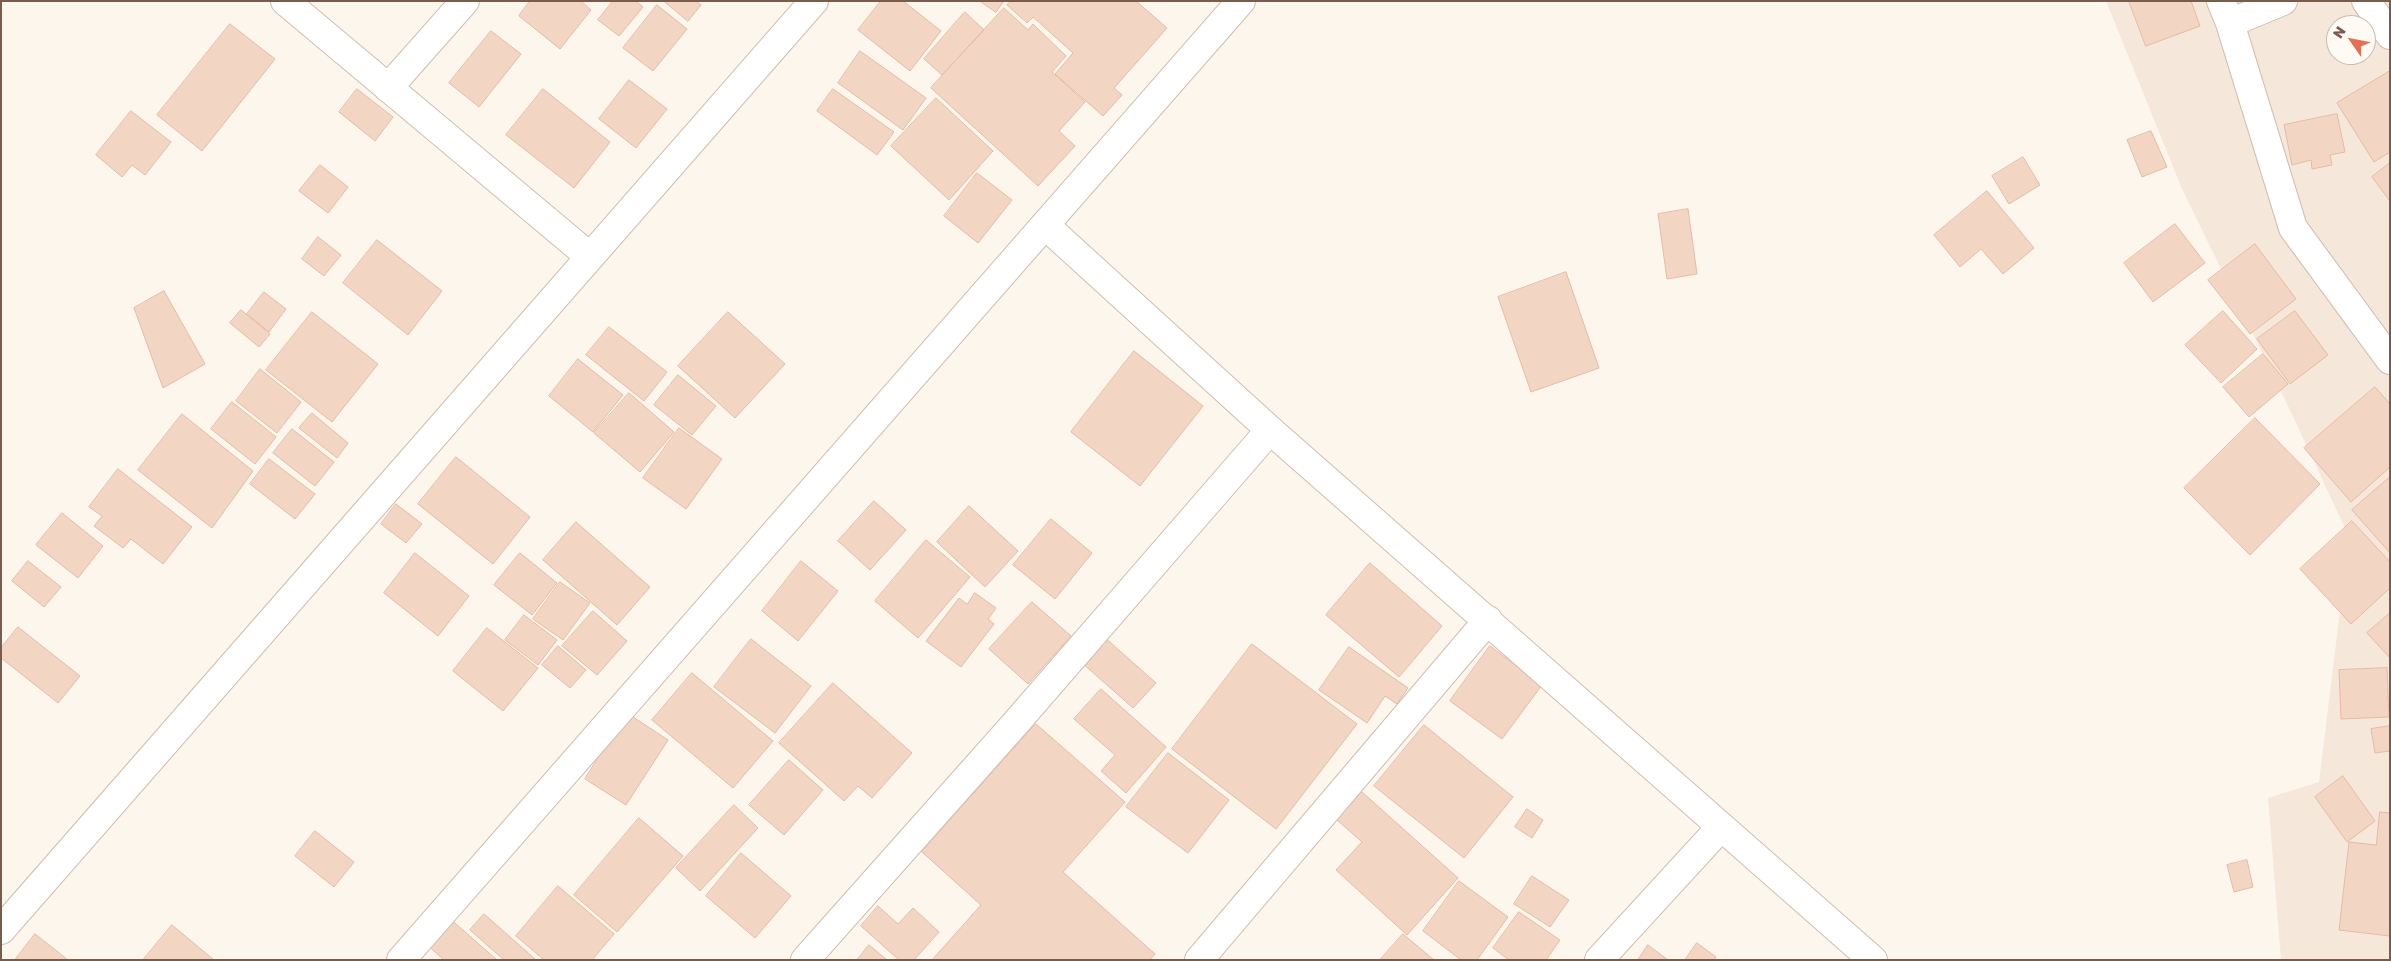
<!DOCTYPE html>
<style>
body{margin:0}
#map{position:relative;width:2391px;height:961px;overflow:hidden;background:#fdf6ec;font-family:"Golos Text",sans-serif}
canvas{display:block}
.frame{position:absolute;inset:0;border:2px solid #7a5c4d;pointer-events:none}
.north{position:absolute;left:2326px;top:15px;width:50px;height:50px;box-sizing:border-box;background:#fffaf3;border:1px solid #cabbb1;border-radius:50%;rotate:303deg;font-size:14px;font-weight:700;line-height:20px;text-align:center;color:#7a5c4d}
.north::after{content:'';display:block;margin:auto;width:18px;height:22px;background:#e76f51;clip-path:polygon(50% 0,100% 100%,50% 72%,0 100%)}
</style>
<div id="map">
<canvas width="2391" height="961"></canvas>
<div class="frame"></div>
<div class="north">N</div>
</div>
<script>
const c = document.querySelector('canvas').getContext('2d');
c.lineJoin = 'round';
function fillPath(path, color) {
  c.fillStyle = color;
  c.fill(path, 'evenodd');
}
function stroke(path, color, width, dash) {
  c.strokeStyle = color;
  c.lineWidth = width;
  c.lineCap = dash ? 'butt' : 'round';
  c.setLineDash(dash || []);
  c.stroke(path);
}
const residential = new Path2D(`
 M2106 1H2390V960H2281L2268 798 2319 782 2349 537 2289 408 2182 189ZM2336 25H2366V55H2336Z`);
const building = new Path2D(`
 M530 1H581L591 10 560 49 519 16Z
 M613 1H636L643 7 619 36 598 20Z
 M664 1H696L701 5 688 21Z
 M881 1H903L941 31 910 71 858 30Z
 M980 1H1004L996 12Z
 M1011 1H1136L1167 28 1114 88 1122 95 1103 116 1055 74 1073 53 1033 17 1027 23 1007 5Z
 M2129 1H2191L2200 26 2146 46Z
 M657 5 687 29 653 71 623 48Z
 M1004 8 1028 30 1033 24 1066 56 1052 72 1085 102 1059 131 1075 146 1038 186 931 88Z
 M965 12 984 30 942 75 924 59Z
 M230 24 275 59 202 151 157 115Z
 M491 31 521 54 479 107 449 83Z
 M860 51 926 98 903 130 838 83Z
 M2390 71V152L2374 162 2337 103Z
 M629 80 667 109 636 148 599 119Z
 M357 89 393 117 375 141 339 112Z
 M543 89 610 142 574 188 506 135Z
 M833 89 894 132 877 155 817 111Z
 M936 98 993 151 949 200 891 146Z
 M131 111 171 142 145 175 132 165 122 177 96 155Z
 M2337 114 2345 152 2330 155 2332 165 2312 169 2311 160 2292 165 2284 125Z
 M2151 131 2167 167 2142 177 2127 140Z
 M2023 157 2040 185 2009 204 1992 176Z
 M2390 163V201L2372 177Z
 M320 165 348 187 328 213 299 191Z
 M977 173 1012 200 978 243 944 216Z
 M1987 191 2034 248 2003 274 1981 249 1960 267 1934 235Z
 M1688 209 1697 274 1667 279 1658 214Z
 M2175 224 2205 263 2153 302 2124 263Z
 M318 237 341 255 324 276 302 259Z
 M377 240 442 291 408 335 343 283Z
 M2255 244 2296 299 2250 334 2208 280Z
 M1566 272 1599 368 1531 392 1498 297Z
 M164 291 205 364 163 388 134 308Z
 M264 292 286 309 269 332 247 314Z
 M241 310 270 334 259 347 230 323Z
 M2223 311 2257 349 2221 383 2185 345Z
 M2295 311 2328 355 2290 384 2257 339Z
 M312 312 378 364 332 422 266 370Z
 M728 312 785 364 735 418 678 366Z
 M609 327 667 372 644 401 586 355Z
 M1134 351 1203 406 1140 486 1071 432Z
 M2263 354 2288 384 2249 417 2223 387Z
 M578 359 623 395 593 432 549 396Z
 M260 369 301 402 277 433 236 401Z
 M678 375 716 406 692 435 654 405Z
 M2375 387 2390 404V467L2351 502 2304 448Z
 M629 393 674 432 640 472 594 433Z
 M232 402 276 437 255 464 211 429Z
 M312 413 348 443 337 458 299 428Z
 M182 414 253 471 212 528 138 470Z
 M2255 418 2320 484 2250 555 2184 488Z
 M679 428 722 459 686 509 643 478Z
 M292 429 334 462 315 486 273 453Z
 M456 457 530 517 493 564 418 504Z
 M269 459 315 494 295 519 250 484Z
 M118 469 192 527 163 564 131 539 123 548 94 526 102 516 89 507Z
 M2390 477V553L2352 510Z
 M874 501 906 530 870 570 838 541Z
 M396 504 422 524 406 543 381 524Z
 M969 506 1018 551 985 587 937 542Z
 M62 513 103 546 78 578 36 545Z
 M1051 519 1092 553 1055 599 1013 565Z
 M2352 521 2390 562V588L2351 624 2300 569Z
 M576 522 650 587 617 625 543 560Z
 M926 540 970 577 918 638 875 601Z
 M415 553 469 596 438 636 384 593Z
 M520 553 557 583 532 615 494 585Z
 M28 561 61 587 44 607 12 581Z
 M801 561 838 591 798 641 762 611Z
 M1370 563 1442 626 1399 677 1326 615Z
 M560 582 590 603 563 640 533 619Z
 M975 593 996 608 988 619 994 624 961 667 926 641 959 598 967 604Z
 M1032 602 1071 636 1028 684 989 649Z
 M593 611 627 641 597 675 562 646Z
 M2390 613V658L2367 633Z
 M524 615 557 640 538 665 505 640Z
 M18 627 80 676 58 703 1 658V648Z
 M487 628 538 668 503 711 453 671Z
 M1103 636 1156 683 1133 708 1081 662Z
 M751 639 811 686 775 733 714 687Z
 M1252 644 1357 724 1276 829 1172 749Z
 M558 646 586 670 570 688 542 665Z
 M1490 646 1542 685 1502 739 1450 701Z
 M1349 647 1408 688 1397 704 1385 696 1367 723 1319 690Z
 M2387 668 2389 717 2341 719 2339 670Z
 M692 673 773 741 733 788 652 720Z
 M833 683 912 753 872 798 858 786 844 801 779 743Z
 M1101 689 1166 747 1126 793 1101 771 1115 755 1074 719Z
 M627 713 668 740 626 805 585 779Z
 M1036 724 1125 802 1063 872 1155 954 1150 960H932L981 905 922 852Z
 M1424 725 1513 797 1464 858 1374 786Z
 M2390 726V751L2375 753 2371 729Z
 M1168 753 1229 800 1188 853 1126 807Z
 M789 760 823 790 784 835 749 805Z
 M2343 776 2375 821 2347 842 2315 797Z
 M1362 792 1458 878 1407 935 1336 870 1362 842 1337 820Z
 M734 805 758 828 700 891 676 868Z
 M1527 809 1543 820 1532 838 1515 827Z
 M2380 812 2390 813V936L2339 930 2349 842 2376 845Z
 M639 818 683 856 617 932 574 895Z
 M315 831 354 862 334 887 295 856Z
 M741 853 791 896 755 938 706 896Z
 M2247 860 2253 887 2234 892 2227 865Z
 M1532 876 1569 900 1550 927 1514 904Z
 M1459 881 1508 917 1477 960H1461L1423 931Z
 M558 886 614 934 592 960H544L516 936Z
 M878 906 898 924 913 908 939 932 914 960H899L861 926Z
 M1519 912 1560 940 1546 960H1509L1493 948Z
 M484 914 535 959 534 960H504L470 930Z
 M448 917 497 960H444L425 943Z
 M172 925 214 960H143Z
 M35 934 68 960H15Z
 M1403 934 1434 960H1380Z
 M1697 943 1716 957 1714 960H1685Z
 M869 945 887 960H857Z
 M1648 945 1668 960H1638Z`);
const street = new Path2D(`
 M285 1 589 256
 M2221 1 2230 23 2293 228 2390 360
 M2366 1 2390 35
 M2230 23 2283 1
 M388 88 465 1
 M1046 226 1270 430 1873 960
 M1 930 814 1
 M401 960 1241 1
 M805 960 1014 725 1270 430
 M1199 960 1488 620
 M1599 960 1721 827`);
fillPath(residential, '#f5e8da');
fillPath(building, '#f3d5c3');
stroke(building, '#e6bba3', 1);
stroke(street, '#d1beb0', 30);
stroke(street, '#fff', 28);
</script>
